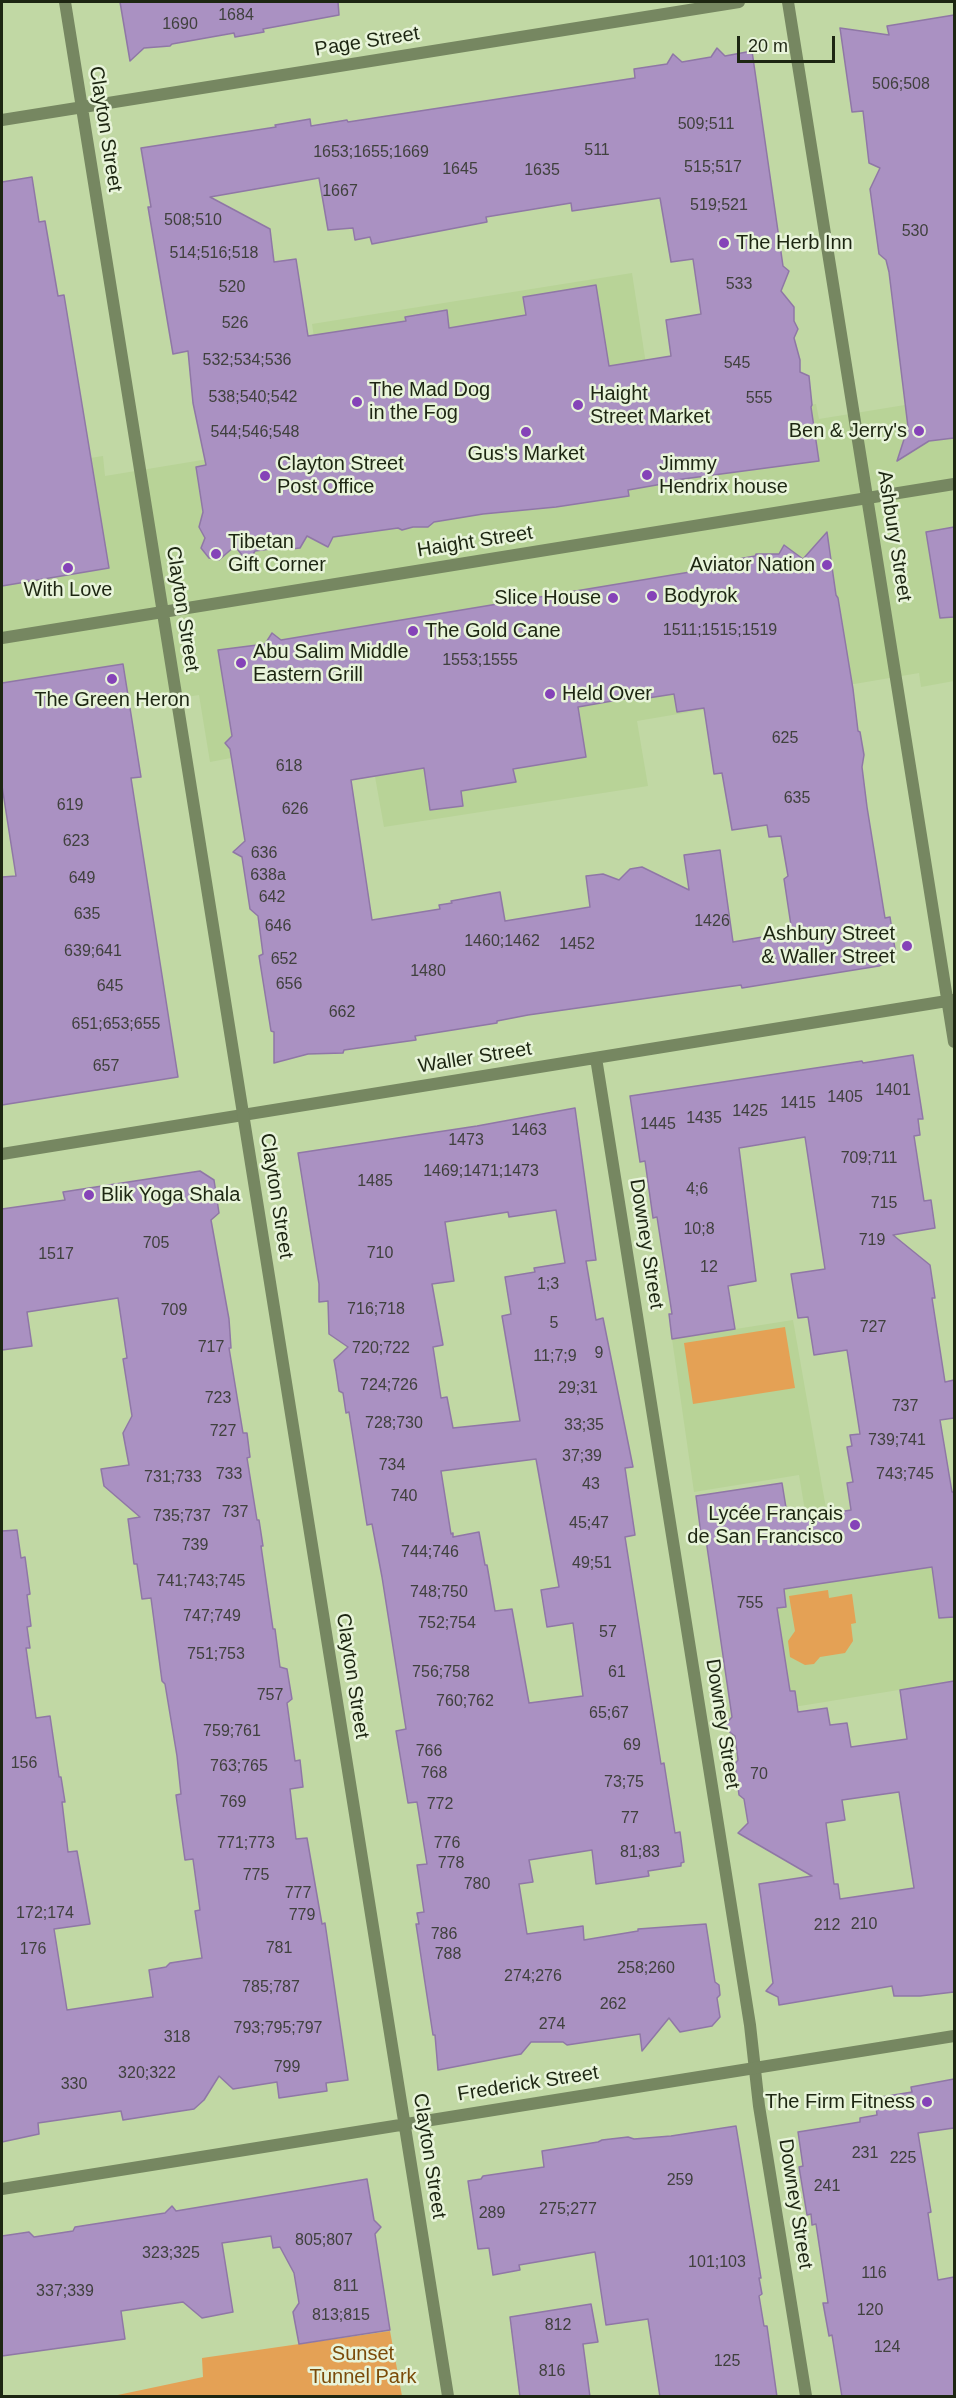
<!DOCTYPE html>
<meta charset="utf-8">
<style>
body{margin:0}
#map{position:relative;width:956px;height:2398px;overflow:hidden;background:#c1d8a4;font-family:Arial,sans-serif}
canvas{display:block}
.frame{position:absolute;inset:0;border:3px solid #1d2612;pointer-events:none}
.scale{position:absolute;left:737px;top:36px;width:98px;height:27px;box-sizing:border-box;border:3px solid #1d2612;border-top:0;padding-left:8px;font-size:18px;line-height:21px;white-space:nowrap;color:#1d2612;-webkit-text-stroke:4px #e8f4da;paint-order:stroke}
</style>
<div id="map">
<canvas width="956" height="2398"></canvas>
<div class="frame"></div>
<div class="scale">20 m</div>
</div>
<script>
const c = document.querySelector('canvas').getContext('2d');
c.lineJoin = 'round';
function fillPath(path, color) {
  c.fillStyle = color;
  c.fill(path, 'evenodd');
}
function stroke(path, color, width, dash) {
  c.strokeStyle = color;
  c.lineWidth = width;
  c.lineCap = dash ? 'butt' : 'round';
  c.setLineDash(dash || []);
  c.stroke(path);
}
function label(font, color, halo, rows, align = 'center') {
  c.font = font + ' Arial,sans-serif';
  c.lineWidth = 5;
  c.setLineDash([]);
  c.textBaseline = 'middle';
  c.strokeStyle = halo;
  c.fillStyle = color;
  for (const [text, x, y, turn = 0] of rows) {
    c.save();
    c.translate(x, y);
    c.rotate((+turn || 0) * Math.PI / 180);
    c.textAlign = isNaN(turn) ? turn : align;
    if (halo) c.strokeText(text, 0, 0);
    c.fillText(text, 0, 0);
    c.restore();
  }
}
const built = new Path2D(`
 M632 273 656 429 816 404 819 419 954 397V681L921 687 919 673 637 721 648 786 384 827 367 732 210 762 199 695 2 726V472L103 456 105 476 330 439 312 324Z
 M793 1320 827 1514 954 1492V1681L732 1717 705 1533 806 1517 799 1475 694 1492 672 1339Z`);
const green = new Path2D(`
 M785 1327 795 1388 693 1404 684 1343Z
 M828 1590 829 1598 852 1594 856 1623 851 1624 853 1641 845 1653 820 1657 814 1664 805 1665 790 1657 788 1641 795 1631 789 1596Z
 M390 2331 402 2396H113L203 2377 202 2358Z`);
const building = new Path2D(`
 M120 2H338L339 15 263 29 264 32 235 37 234 33 172 44 170 46 144 48 130 61Z
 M954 15V438L929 441 897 461 908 427 889 272 886 260 879 254 870 189 880 168 869 163 863 111 852 112 840 28 889 35 887 26Z
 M717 48 725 56 752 51 783 266 789 271 781 291 794 307V321L798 329 794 338 800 360V372L809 376 812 405 811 407 819 461 668 481V483L628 490 629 496 556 507 483 514 434 522 428 527H413L402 530 398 528 333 537 328 547 307 536 300 548 290 549 285 547 255 551 248 563 235 546 219 560 209 558 201 548 205 538 199 527 203 512 196 467 206 465 193 403 188 351 173 354 148 207H151L141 148 276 127 275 125 310 119 311 126 347 120 348 122 635 78 634 69 667 64 673 54 682 62 711 57ZM319 178 328 230 353 228 355 240 370 237 372 244 487 222 486 217 571 203 572 211 660 198 671 262 693 259 701 314 666 320 671 356 609 366 596 285 523 297 526 315 449 328 447 310 405 317 406 321 308 336 296 259 274 262 270 229 210 197Z
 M32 177 39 222 45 221 58 296 64 295 109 568 2 586V182Z
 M954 527V617L940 618 926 532Z
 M827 532 836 595 838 598 853 689 858 731 860 732 864 755 862 767 867 807 885 918 890 917 895 949 891 960 879 966 742 988 741 985 528 1015 497 1021V1023L415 1036 416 1040 344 1050 343 1053 308 1054 274 1063V1032L271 1031 259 956 263 954 258 916 250 909 242 857 233 852 245 841 230 749 225 743 232 736 218 650 265 644 272 633 281 640 690 572 694 567 755 556 756 554H779L784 545 803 559ZM674 694 677 712 704 708 714 774 722 773 732 830 767 825 769 837 781 836 788 876 784 879 792 932 733 942 720 850 684 855 689 890 642 867 630 869 619 880 603 874 586 876 590 907 505 921 500 892 451 901 452 903 439 905 440 909 372 920 351 780 424 768 430 810 463 806 461 791 516 782 513 769 586 757 578 707 635 697V700Z
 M123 664 141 777 131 778 178 1077 2 1105V877L16 876 2 786V683Z
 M913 1055 923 1119H918L920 1135 914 1136 924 1201 931 1200 935 1228 893 1235 930 1265 935 1298H932L945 1382 954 1380V1418L940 1420 952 1492H954V1617L939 1618 932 1567 784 1589 786 1607 777 1608 790 1691H795L798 1712 827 1708 830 1725 847 1723 851 1747 907 1739 900 1690 954 1681V1992L920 1996H894L892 1986 779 2005 778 1997 766 1991 773 1983 759 1884 812 1876 738 1833 748 1823 744 1799 739 1795 735 1764 738 1760 735 1736 723 1727 732 1717 705 1533 701 1534 696 1496 782 1483 788 1520 851 1510 847 1483 853 1482 847 1447 852 1446 850 1435 860 1434 847 1350 814 1355 808 1317 798 1318 791 1274 825 1269 805 1137 739 1148 756 1281 728 1286 735 1329 672 1339 669 1314H672L657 1217 653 1218 645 1161 640 1162 630 1096 862 1061 863 1063ZM899 1792 914 1888 840 1899 838 1884H834L826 1823 845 1820 842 1800Z
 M575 1108 596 1260 586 1261 596 1320 603 1318 633 1467 625 1468 635 1535 625 1537 661 1764 664 1763 675 1833 680 1832 684 1862 681 1863V1866L648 1871 649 1876 596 1884 592 1850 529 1860 533 1882 519 1884 527 1934 583 1926 584 1940 638 1931V1929L706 1924 715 1982 719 1985 720 1995 717 1998 720 2017 712 2026 680 2032 669 2018 642 2051 640 2034 567 2045 563 2042H531L521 2054 438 2070 435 2035H433L416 1924H419L417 1913 424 1912 417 1865 427 1864 417 1802 408 1803 396 1731 406 1729 382 1577 372 1524 367 1525 349 1412 346 1413 343 1393 339 1391 336 1371 334 1360 348 1347 329 1334 328 1301 319 1302V1284L298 1153 477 1126ZM556 1210 565 1263 534 1268 535 1272 505 1277 511 1314 502 1316 520 1421 453 1428 447 1397 441 1398 433 1347 443 1345 432 1284 454 1281 445 1222 508 1212 509 1217ZM536 1459 559 1587 541 1590 547 1627 573 1623 583 1696 529 1703 512 1609 495 1611 487 1565H485L479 1532 453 1537V1533L451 1534 441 1471Z
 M200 1171 214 1180 219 1213 211 1220 229 1319 231 1348H229L243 1433H247L250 1457 247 1458 257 1520H259L263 1546H261L273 1629H275L280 1667 287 1669 292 1699 287 1703 295 1761 300 1760 303 1787 290 1789 296 1839 307 1838 322 1924 325 1923 348 2080 326 2083 327 2091 279 2098 277 2082 233 2089 219 2076 204 2100 194 2109 123 2120 121 2111 38 2123 39 2134 2 2142V1531L17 1530 21 1558 25 1557 30 1594 27 1595 31 1626 27 1627 30 1648H26L36 1718 50 1716 59 1777H61L65 1802H62L68 1852 77 1851 90 1924 54 1929 67 2010 153 1997 149 1970 166 1967 170 1963 202 1958 195 1911 200 1910 193 1859 185 1860 176 1795 181 1794 177 1756 165 1684 162 1681 151 1598 142 1599 137 1564H134L128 1519 140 1517 104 1486 101 1469 129 1465 123 1433 132 1416 123 1359 127 1358 118 1298 27 1312 32 1346 2 1350V1209L65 1200 63 1192Z
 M954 2079V2128L918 2133 931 2212 928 2213 938 2280 954 2277V2397H842L832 2335 829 2336 823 2303H828L816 2224 812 2225 811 2214 807 2215 799 2167 803 2166 798 2132 860 2122V2118L877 2115 875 2098 912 2092 911 2087Z
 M736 2126 761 2278H759L762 2294 759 2296 764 2326H767L777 2397H660L648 2319 606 2325 595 2252 519 2265 520 2270 493 2275 489 2248 478 2249 468 2181 481 2179 483 2176 544 2167 542 2151 598 2142 602 2140 628 2137 634 2139 671 2136Z
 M367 2179 374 2220 381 2227 375 2234 390 2330 299 2344 293 2312 299 2303 294 2273 280 2247 273 2248 271 2236 222 2243 233 2312 202 2318 183 2302 121 2311 125 2339 2 2356V2236L29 2232 34 2237 73 2231 75 2227 165 2213 172 2206 176 2211Z
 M591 2304 598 2342 583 2344 590 2397H520L510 2317Z`);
const minor = new Path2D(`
 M65 2 163 613
 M788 2 954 1042
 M2 120 739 2
 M596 1058 750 2025 759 2106 806 2396
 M2 1154 953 1000`);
const tertiary = new Path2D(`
 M163 613 448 2396
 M2 638 954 484
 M2 2189 954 2036`);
const markers = [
 [724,243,6,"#8543b8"],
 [357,402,6,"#8543b8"],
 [578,405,6,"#8543b8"],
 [919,431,6,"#8543b8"],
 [526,432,6,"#8543b8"],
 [647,475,6,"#8543b8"],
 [265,476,6,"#8543b8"],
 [216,554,6,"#8543b8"],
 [827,565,6,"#8543b8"],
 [68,568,6,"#8543b8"],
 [652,596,6,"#8543b8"],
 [613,598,6,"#8543b8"],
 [413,631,6,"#8543b8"],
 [241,663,6,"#8543b8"],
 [112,679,6,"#8543b8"],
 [550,694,6,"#8543b8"],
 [907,946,6,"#8543b8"],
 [89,1195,6,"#8543b8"],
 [855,1525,6,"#8543b8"],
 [927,2102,6,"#8543b8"]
];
const numberNames = [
 ["1684",236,16],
 ["1690",180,25],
 ["506;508",901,85],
 ["509;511",706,125],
 ["511",597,151],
 ["1653;1655;1669",371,153],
 ["515;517",713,168],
 ["1645",460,170],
 ["1635",542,171],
 ["1667",340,192],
 ["519;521",719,206],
 ["508;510",193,221],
 ["530",915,232],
 ["514;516;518",214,254],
 ["533",739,285],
 ["520",232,288],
 ["526",235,324],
 ["532;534;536",247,361],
 ["545",737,364],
 ["538;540;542",253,398],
 ["555",759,399],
 ["544;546;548",255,433],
 ["1511;1515;1519",720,631],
 ["1553;1555",480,661],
 ["625",785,739],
 ["618",289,767],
 ["635",797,799],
 ["619",70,806],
 ["626",295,810],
 ["623",76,842],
 ["636",264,854],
 ["638a",268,876],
 ["649",82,879],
 ["642",272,898],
 ["635",87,915],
 ["1426",712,922],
 ["646",278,927],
 ["1460;1462",502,942],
 ["1452",577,945],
 ["639;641",93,952],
 ["652",284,960],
 ["1480",428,972],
 ["656",289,985],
 ["645",110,987],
 ["662",342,1013],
 ["651;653;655",116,1025],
 ["657",106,1067],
 ["1401",893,1091],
 ["1405",845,1098],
 ["1415",798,1104],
 ["1425",750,1112],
 ["1435",704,1119],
 ["1445",658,1125],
 ["1463",529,1131],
 ["1473",466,1141],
 ["709;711",869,1159],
 ["1469;1471;1473",481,1172],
 ["1485",375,1182],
 ["4;6",697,1190],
 ["715",884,1204],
 ["10;8",699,1230],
 ["719",872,1241],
 ["705",156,1244],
 ["710",380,1254],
 ["1517",56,1255],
 ["12",709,1268],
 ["1;3",548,1285],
 ["716;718",376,1310],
 ["709",174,1311],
 ["5",554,1324],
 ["727",873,1328],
 ["717",211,1348],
 ["720;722",381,1349],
 ["9",599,1354],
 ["11;7;9",555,1357],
 ["724;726",389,1386],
 ["29;31",578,1389],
 ["723",218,1399],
 ["737",905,1407],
 ["728;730",394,1424],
 ["33;35",584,1426],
 ["727",223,1432],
 ["739;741",897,1441],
 ["37;39",582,1457],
 ["734",392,1466],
 ["733",229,1475],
 ["743;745",905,1475],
 ["731;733",173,1478],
 ["43",591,1485],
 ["740",404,1497],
 ["737",235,1513],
 ["735;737",182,1517],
 ["45;47",589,1524],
 ["739",195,1546],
 ["744;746",430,1553],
 ["49;51",592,1564],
 ["741;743;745",201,1582],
 ["748;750",439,1593],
 ["755",750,1604],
 ["747;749",212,1617],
 ["752;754",447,1624],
 ["57",608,1633],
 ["751;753",216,1655],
 ["756;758",441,1673],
 ["61",617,1673],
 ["757",270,1696],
 ["760;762",465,1702],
 ["65;67",609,1714],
 ["759;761",232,1732],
 ["69",632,1746],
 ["766",429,1752],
 ["156",24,1764],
 ["763;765",239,1767],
 ["768",434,1774],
 ["70",759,1775],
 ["73;75",624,1783],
 ["769",233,1803],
 ["772",440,1805],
 ["77",630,1819],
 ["771;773",246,1844],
 ["776",447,1844],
 ["81;83",640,1853],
 ["778",451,1864],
 ["775",256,1876],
 ["780",477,1885],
 ["777",298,1894],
 ["172;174",45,1914],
 ["779",302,1916],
 ["210",864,1925],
 ["212",827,1926],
 ["786",444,1935],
 ["781",279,1949],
 ["176",33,1950],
 ["788",448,1955],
 ["258;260",646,1969],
 ["274;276",533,1977],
 ["785;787",271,1988],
 ["262",613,2005],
 ["274",552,2025],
 ["793;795;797",278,2029],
 ["318",177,2038],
 ["799",287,2068],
 ["320;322",147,2074],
 ["330",74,2085],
 ["231",865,2154],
 ["225",903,2159],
 ["259",680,2181],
 ["241",827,2187],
 ["275;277",568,2210],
 ["289",492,2214],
 ["805;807",324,2241],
 ["323;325",171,2254],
 ["101;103",717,2263],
 ["116",874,2274],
 ["811",346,2287],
 ["337;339",65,2292],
 ["120",870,2311],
 ["813;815",341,2316],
 ["812",558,2326],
 ["124",887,2348],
 ["125",727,2362],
 ["816",552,2372]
];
const streetNames = [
 ["Page Street",367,42,-9],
 ["Clayton Street",105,129,81],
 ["Ashbury Street",894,536,81],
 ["Haight Street",475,542,-9],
 ["Clayton Street",182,609,81],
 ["Waller Street",475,1058,-9],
 ["Clayton Street",276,1196,81],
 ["Downey Street",646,1244,81],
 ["Clayton Street",352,1676,81],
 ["Downey Street",722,1724,81],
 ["Frederick Street",528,2084,-9],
 ["Clayton Street",429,2156,81],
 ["Downey Street",795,2204,81]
];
const poiNames = [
 ["The Herb Inn",736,243],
 ["The Mad Dog",369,390],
 ["in the Fog",369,413],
 ["Haight",590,394],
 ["Street Market",590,417],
 ["Ben & Jerry's",907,431,"right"],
 ["Gus's Market",526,454,"center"],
 ["Clayton Street",277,464],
 ["Post Office",277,487],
 ["Jimmy",659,464],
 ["Hendrix house",659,487],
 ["Tibetan",228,542],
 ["Gift Corner",228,565],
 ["Aviator Nation",815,565,"right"],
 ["With Love",68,590,"center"],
 ["Bodyrok",664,596],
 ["Slice House",601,598,"right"],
 ["The Gold Cane",425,631],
 ["Abu Salim Middle",253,652],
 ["Eastern Grill",253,675],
 ["Held Over",562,694],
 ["The Green Heron",112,700,"center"],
 ["Ashbury Street",895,934,"right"],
 ["& Waller Street",895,957,"right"],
 ["Blik Yoga Shala",101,1195],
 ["Lycée Français",843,1514,"right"],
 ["de San Francisco",843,1537,"right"],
 ["The Firm Fitness",915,2102,"right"]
];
const parkNames = [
 ["Sunset",363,2354],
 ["Tunnel Park",363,2377]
];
fillPath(built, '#b8d397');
fillPath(green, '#e4a155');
fillPath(building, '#aa91c2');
stroke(building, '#8f77a6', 1.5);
stroke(minor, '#768761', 12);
stroke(tertiary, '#768761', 12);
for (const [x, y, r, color] of markers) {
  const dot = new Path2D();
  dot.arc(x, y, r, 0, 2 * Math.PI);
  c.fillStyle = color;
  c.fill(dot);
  stroke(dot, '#e8f4da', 2);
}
label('16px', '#40413e', null, numberNames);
label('20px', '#1d2612', '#e8f4da', streetNames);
label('20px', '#1d2612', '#e8f4da', poiNames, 'left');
label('20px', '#7b4b09', '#e8f4da', parkNames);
</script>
